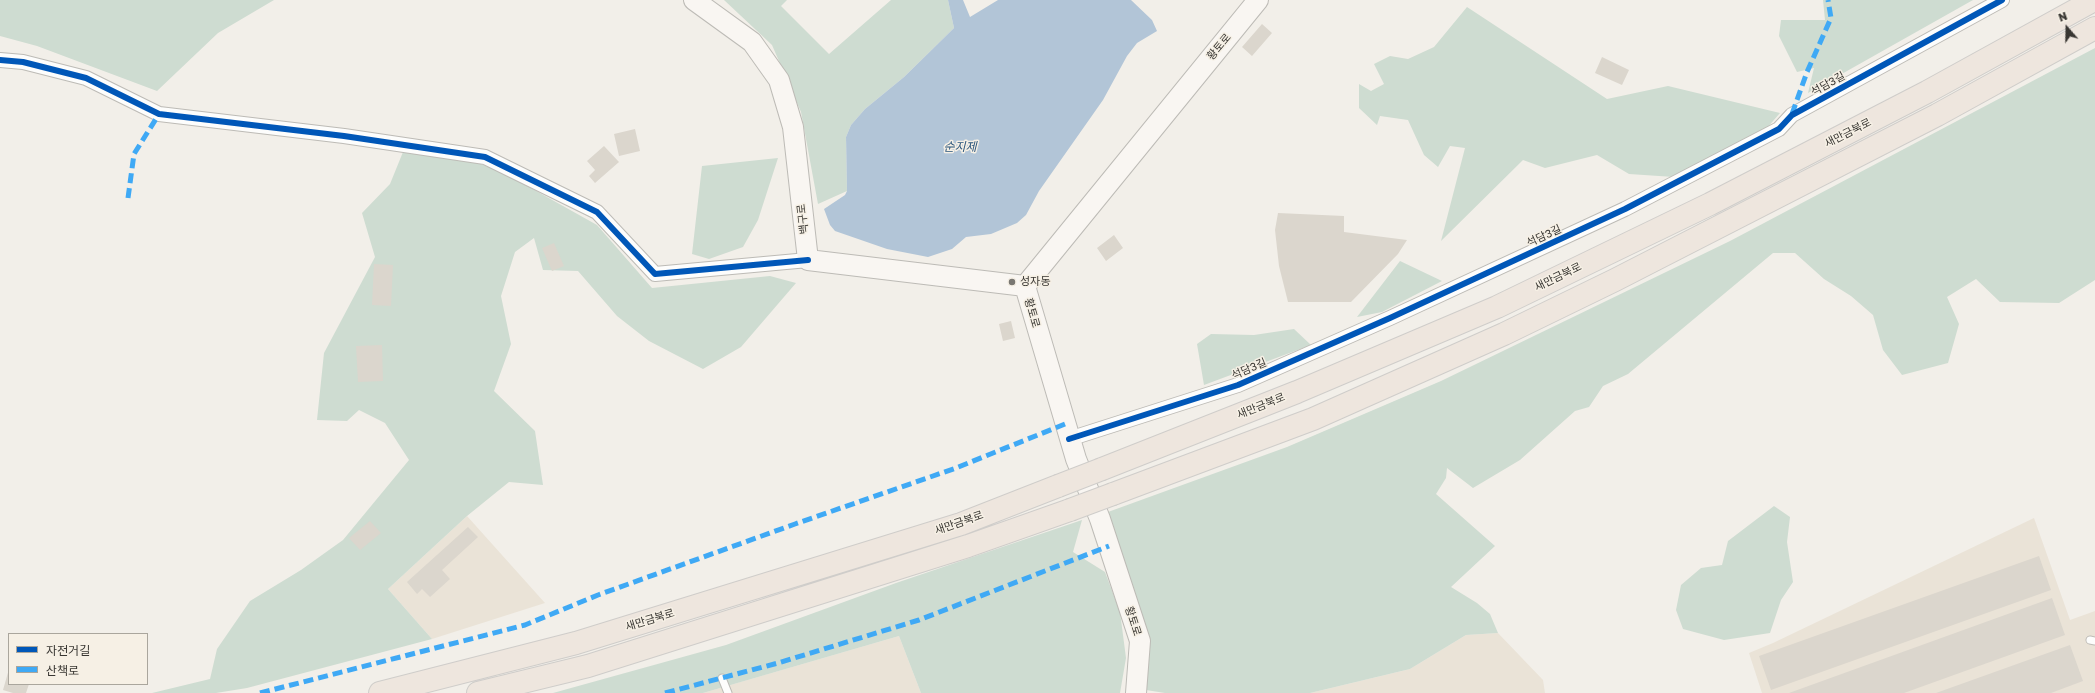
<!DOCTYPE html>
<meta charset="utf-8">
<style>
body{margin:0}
#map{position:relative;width:2095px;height:693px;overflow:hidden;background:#f2efe9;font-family:"Golos Text","Noto Sans KR",sans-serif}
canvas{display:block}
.legend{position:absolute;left:8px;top:633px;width:140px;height:52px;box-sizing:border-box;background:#f6f0e5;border:1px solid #aaa69d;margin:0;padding:5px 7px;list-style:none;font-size:12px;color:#383632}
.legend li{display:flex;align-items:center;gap:8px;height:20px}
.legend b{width:20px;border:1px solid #aaa69d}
.north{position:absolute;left:2047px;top:8px;width:40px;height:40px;-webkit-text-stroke:3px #f6f0e5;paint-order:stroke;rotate:340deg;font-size:11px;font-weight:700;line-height:16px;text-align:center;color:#383632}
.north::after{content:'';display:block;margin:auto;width:14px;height:18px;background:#383632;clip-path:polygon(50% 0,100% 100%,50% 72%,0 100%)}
</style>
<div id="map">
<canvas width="2095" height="693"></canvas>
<ul class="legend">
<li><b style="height:5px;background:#0057b8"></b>자전거길</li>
<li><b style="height:5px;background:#3fa9f5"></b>산책로</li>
</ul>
<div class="north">N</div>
</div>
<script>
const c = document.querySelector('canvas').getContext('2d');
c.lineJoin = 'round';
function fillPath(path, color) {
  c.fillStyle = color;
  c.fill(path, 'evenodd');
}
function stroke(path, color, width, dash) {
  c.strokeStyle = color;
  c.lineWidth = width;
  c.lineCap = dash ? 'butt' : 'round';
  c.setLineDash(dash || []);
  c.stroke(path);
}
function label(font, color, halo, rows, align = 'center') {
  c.font = font + ' "Golos Text","Noto Sans KR",sans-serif';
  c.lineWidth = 3;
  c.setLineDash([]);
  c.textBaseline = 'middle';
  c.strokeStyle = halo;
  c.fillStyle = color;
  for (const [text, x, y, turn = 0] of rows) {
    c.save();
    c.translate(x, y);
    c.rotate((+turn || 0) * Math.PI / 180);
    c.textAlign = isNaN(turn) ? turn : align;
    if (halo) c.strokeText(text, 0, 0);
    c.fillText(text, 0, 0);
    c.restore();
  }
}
const built = new Path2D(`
 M467 516 545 603 432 639 388 589Z
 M2034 518 2070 620 2095 611V693H1762L1749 653 1773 643Z
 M1498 633 1543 680 1545 693H1310L1410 669 1466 635Z
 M899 636 921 693H703L713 690Z`);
const green = new Path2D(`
 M0 0H274L218 33 157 91 37 46 0 36Z
 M724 0H787L781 6 829 54 891 0H948L954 28 904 77 865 109 851 125 846 137 847 191 818 204 801 112 772 45Z
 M1823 0H1973L1808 93 1814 68 1797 72 1779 36 1781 20H1825Z
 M1467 7 1607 99 1668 86 1780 113 1767 128 1674 177 1629 174 1597 155 1545 168 1523 160 1441 241 1465 148 1450 146 1438 167 1424 155 1408 120 1380 116 1377 125 1359 108V84L1371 91 1384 84 1374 64 1390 56 1408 59 1434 47Z
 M2095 48V280L2059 303 2000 302 1976 279 1947 297 1959 324 1948 363 1902 375 1883 350 1873 315 1851 296 1824 279 1795 253H1773L1628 374 1603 386 1589 407 1575 411 1520 460 1473 488 1447 468 1446 478 1436 494 1495 546 1451 587 1477 603 1490 614 1498 633 1466 635 1410 669 1310 693H1165L1146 690V627L1114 542 1108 512 1287 447 1441 381 1730 241Z
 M403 152 473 161 504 173 597 225 652 288 770 276 796 283 741 347 703 369 649 341 617 316 578 271 543 270 534 238 515 252 501 296 511 344 494 391 535 431 543 485 509 482 467 516 388 589 432 639 247 688 216 693H152L210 679 217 649 250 601 301 570 343 540 409 460 385 423 359 410 347 421 317 420 324 353 375 257 362 213 390 184Z
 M778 158 758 220 743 247 709 259 692 254 702 166Z
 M1400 261 1442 281 1382 312 1357 317Z
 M1294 329 1311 345 1204 385 1197 344 1211 334 1254 335Z
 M1774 506 1790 517 1787 542 1793 582 1781 600 1770 633 1724 640 1683 629 1676 610 1681 585 1701 568 1722 565 1728 541Z
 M1082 520 1073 552 1105 572 1120 612 1126 658 1120 693H921L899 636 703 693H553L726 645 896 583Z`);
const water = new Path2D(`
 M948 0H963L970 17 998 0H1131L1152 20 1157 31 1137 43 1127 56 1103 100 1039 191 1026 215 1017 223 991 234 966 237 952 249 928 257 887 249 835 231 830 225 824 209 845 195 847 191 846 137 851 125 865 109 904 77 954 28Z`);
const building = new Path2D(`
 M1262 24 1272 33 1252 56 1242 47Z
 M1602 57 1629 70 1622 85 1595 73Z
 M635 129 640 151 619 156 614 134Z
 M604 146 619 162 595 183 589 176 595 170 587 161Z
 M1278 213 1344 216V232L1407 240 1398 254 1351 302H1288L1279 266 1275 230Z
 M1114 235 1123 248 1106 261 1097 248Z
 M554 243 564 266 552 271 542 248Z
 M374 264 393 265 391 306 372 305Z
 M1011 321 1015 338 1003 341 999 324Z
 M382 345 383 381 358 382 356 346Z
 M370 521 381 533 360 550 349 538Z
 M468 527 478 537 442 570 450 579 430 597 422 589 417 594 407 582Z
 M2039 556 2051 590 1771 690 1759 656Z
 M2052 598 2065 635 1904 693H1789Z
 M2070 645 2083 681 2051 693H1936Z
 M9 669V684H29L26 693H13L3 690Z`);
const lane = new Path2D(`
 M2090 640 2095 641
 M722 678 728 693`);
const street = new Path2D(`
 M0 60 23 62 86 78 159 114 344 136 485 157 597 212 655 274 808 260
 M1069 439 1238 385 1390 318 1625 209 1779 129 1792 115 2002 0`);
const secondary = new Path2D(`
 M694 0 752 42 779 80 793 127 808 260 1025 286
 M1136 693 1140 641 1100 519 1076 459 1025 286 1258 0`);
const highway = new Path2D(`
 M1102 469 1297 392 1497 307 1710 204 1927 92 2094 0
 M1113 494 1313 419 1504 334 1615 280 1937 115 2095 28
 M380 693 576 643 961 524 1058 486
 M478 693 588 666 968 546 1070 510`);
const highwayBridge = new Path2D(`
 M1058 486 1102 469
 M1070 510 1113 494`);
const quiet = new Path2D(`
 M1792 114 1807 72 1831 18 1828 0
 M128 198 134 154 159 114
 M260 693 525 625 598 595 795 524 956 468 1065 424
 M665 693 778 663 919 620 1109 546`);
const cycleway = new Path2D(`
 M0 60 23 62 86 78 159 114 344 136 485 157 597 212 655 274 808 260
 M1069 439 1238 385 1390 318 1625 209 1779 129 1792 115 2002 0`);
const markers = [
 [1012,282,4,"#797772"]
];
const streetNames = [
 ["황토로",1219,47,-50],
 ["석담3길",1828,84,-29],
 ["새만금북로",1848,133,-27],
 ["백구로",803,219,-97],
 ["석담3길",1544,236,-25],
 ["새만금북로",1558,277,-26],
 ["황토로",1032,313,74],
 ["석담3길",1249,369,-23],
 ["새만금북로",1261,406,-22],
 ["새만금북로",959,523,-19],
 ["새만금북로",650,620,-17],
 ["황토로",1133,621,72]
];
const poiNames = [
 ["성자동",1020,282]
];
const waterNames = [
 ["순지제",960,147]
];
fillPath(built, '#eae3d7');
fillPath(green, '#cedcd1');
fillPath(water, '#b2c5d7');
fillPath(building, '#dbd6cd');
stroke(lane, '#bdbbb6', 9);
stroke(street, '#bdbbb6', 16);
stroke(secondary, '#bdbbb6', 22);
stroke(highway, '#cfcdca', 24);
stroke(lane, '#fdfdfc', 7);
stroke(street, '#fdfdfc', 14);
stroke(secondary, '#f9f6f2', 20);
stroke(highway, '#eee6de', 22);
stroke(highwayBridge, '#cfcdca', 24, []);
stroke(highwayBridge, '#eee6de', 22);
stroke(quiet, '#3fa9f5', 5, [10, 5]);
stroke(cycleway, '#0057b8', 6);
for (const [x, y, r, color] of markers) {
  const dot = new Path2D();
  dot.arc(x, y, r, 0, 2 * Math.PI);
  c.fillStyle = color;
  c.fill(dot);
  stroke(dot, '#f6f0e5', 1.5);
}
label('11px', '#383632', '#f6f0e5', streetNames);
label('11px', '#383632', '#f6f0e5', poiNames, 'left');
label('italic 12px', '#2a557c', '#f6f0e5', waterNames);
</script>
